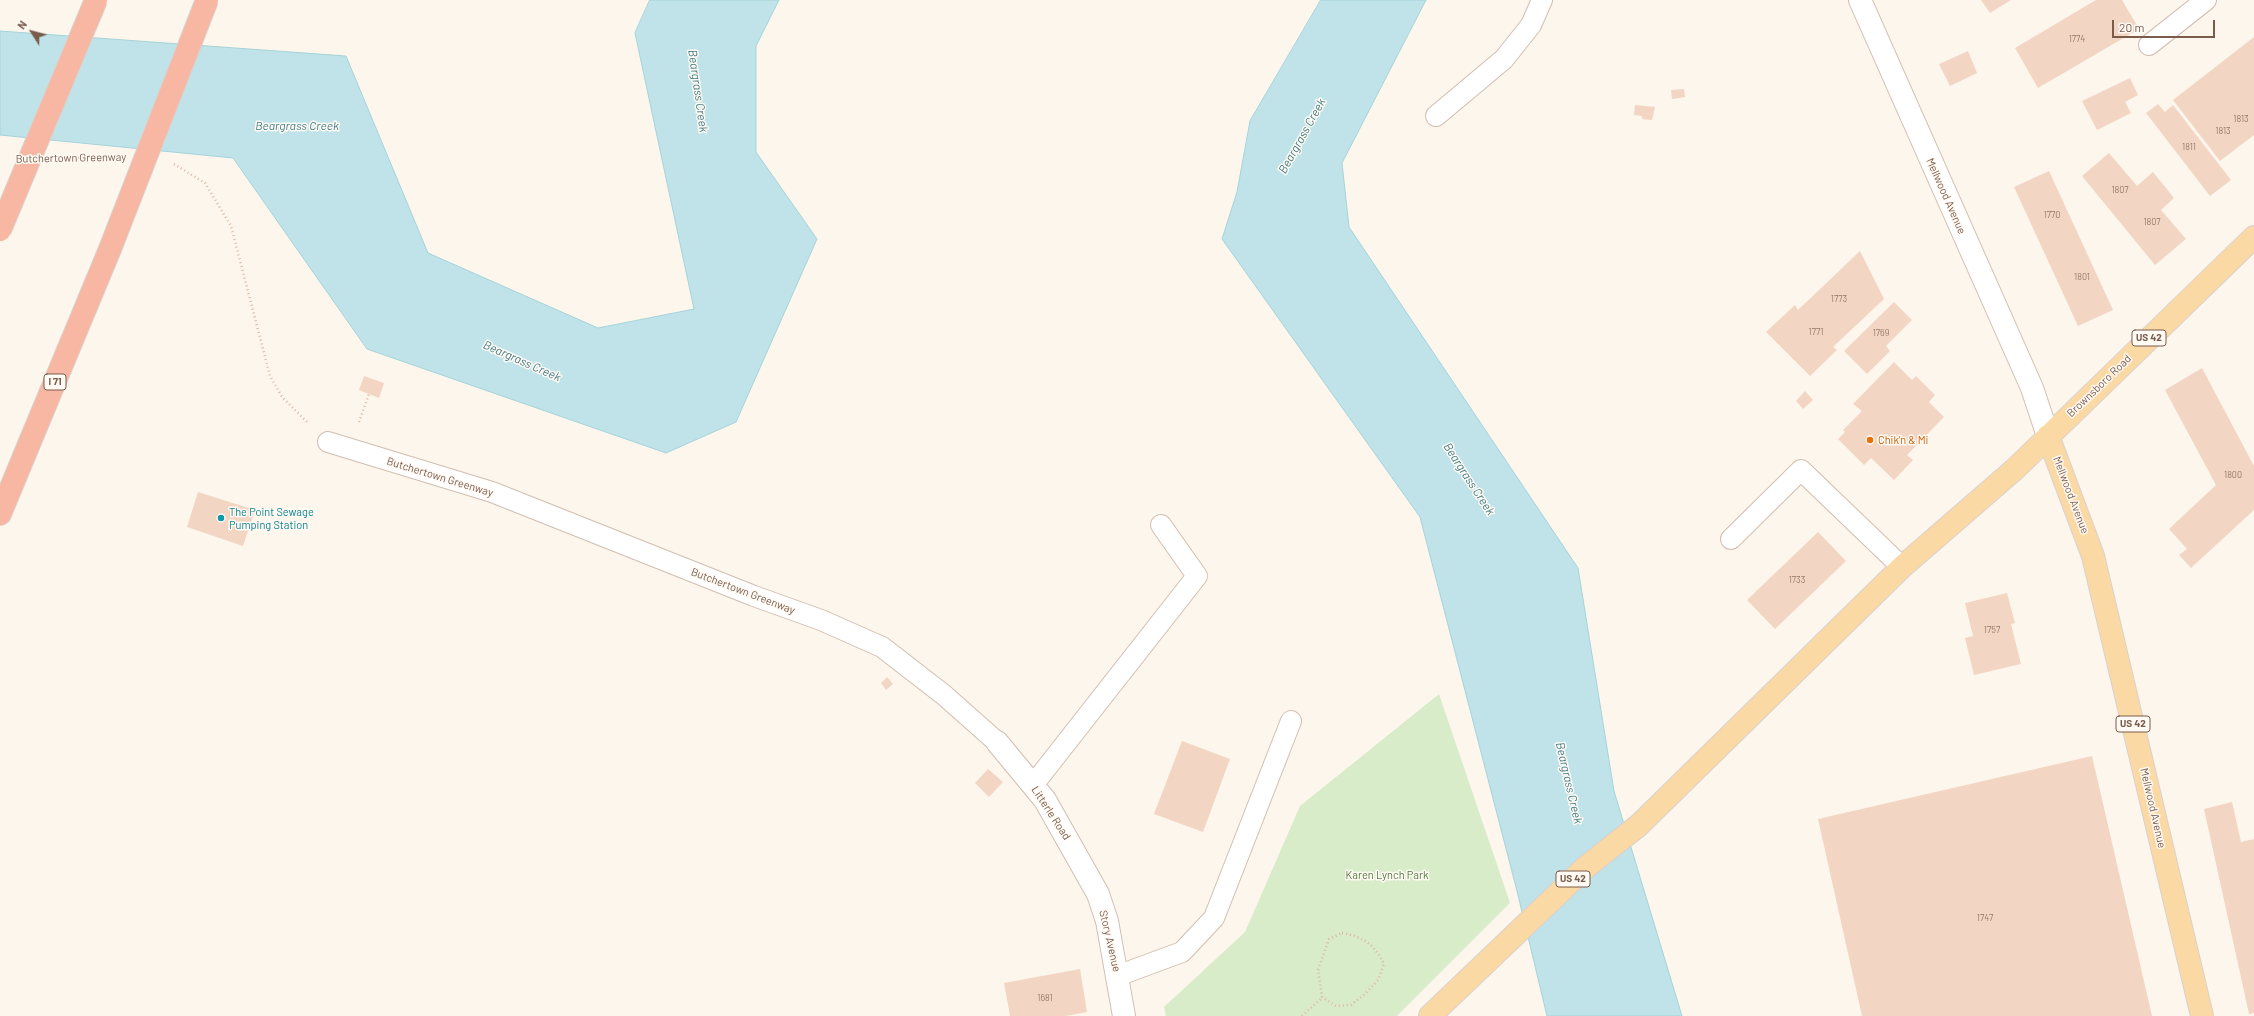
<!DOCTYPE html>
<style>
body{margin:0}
#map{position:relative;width:2254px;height:1016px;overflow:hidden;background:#fdf6ec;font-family:Barlow,sans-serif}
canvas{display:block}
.north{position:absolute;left:12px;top:12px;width:40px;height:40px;-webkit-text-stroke:3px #fffaf3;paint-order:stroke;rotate:306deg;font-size:11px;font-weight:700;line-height:16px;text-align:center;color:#7a5c4d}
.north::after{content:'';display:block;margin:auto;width:14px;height:18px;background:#7a5c4d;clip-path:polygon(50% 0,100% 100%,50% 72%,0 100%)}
.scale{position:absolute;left:2112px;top:20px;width:103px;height:18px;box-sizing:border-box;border:2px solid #7a5c4d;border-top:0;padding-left:5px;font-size:12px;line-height:14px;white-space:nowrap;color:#7a5c4d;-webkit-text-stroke:3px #fffaf3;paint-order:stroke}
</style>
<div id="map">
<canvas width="2254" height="1016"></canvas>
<div class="north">N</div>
<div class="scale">20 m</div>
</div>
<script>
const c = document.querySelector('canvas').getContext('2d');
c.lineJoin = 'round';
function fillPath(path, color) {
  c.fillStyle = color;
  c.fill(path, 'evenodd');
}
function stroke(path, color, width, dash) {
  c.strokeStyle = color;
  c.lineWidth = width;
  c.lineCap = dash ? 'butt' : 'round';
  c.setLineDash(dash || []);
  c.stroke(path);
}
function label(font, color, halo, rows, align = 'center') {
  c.font = font + ' Barlow,sans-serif';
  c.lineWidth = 3;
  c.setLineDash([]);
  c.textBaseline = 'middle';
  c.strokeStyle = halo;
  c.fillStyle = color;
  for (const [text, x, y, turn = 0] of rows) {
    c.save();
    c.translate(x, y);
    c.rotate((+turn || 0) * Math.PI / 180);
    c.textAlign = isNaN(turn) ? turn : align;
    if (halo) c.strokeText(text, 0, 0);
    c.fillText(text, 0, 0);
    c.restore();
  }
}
const green = new Path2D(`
 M1439 694 1510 903 1397 1016H1166L1164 1007 1245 932 1300 806Z`);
const water = new Path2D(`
 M650 0H779L756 46V152L817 239 736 422 666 453 367 349 233 158 0 135V31L346 56 428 253 598 328 694 309 635 33Z
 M1321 0H1426L1342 163 1349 227 1578 568 1614 791 1682 1016H1547L1517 891 1420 517 1222 239 1237 192 1250 121Z`);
const building = new Path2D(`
 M1981 0H2011L1990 13Z
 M2096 0H2122L2139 29 2038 88 2015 48Z
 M2254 37V135L2220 161 2173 100Z
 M1968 51 1977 73 1950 86 1939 64Z
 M2130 78 2138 95 2125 102 2131 113 2097 130 2082 101Z
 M1684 89 1685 97 1672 99 1671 90Z
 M2158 104 2165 112 2173 105 2231 180 2210 196 2146 113Z
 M1635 105 1655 107 1652 120 1642 119V116L1634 115Z
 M2109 153 2137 186 2153 172 2174 198 2161 210 2186 239 2155 265 2082 176Z
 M2049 171 2113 310 2078 326 2014 187Z
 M1860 251 1884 299 1833 347 1837 350 1810 376 1766 332 1795 305 1798 310Z
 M1894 302 1912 320 1886 346 1890 351 1867 374 1844 351Z
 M1894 362 1912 380 1916 376 1935 395 1929 402 1944 417 1907 455 1913 460 1894 480 1871 458 1864 465 1838 439 1845 432 1843 430 1862 411 1853 404Z
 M2202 368 2254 466V510L2191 568 2179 555 2187 549 2169 529 2216 485 2165 390Z
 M364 376 384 383 379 398 359 390Z
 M1805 391 1813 400 1803 409 1796 401Z
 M198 492 255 510 243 546 187 527Z
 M1818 532 1846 561 1775 629 1747 600Z
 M2007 593 2015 623 2011 624 2021 664 1974 675 1965 638 1973 636 1965 603Z
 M887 677 893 684 886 690 881 683Z
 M1182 741 1230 759 1203 832 1154 814Z
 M2092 756 2152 1016H1862L1818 819Z
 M988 769 1003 782 989 797 975 783Z
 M2232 802 2241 842 2254 839V1013L2249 1014 2204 809Z
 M1080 969 1087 1012 1066 1016H1010L1004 983Z`);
const path = new Path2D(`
 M62 158 115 157
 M174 164 205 183 231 226 270 376 282 397 308 423
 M359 422 369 394
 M1342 933C1364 937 1374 944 1384 964L1378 980 1365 994 1351 1005 1336 1006 1322 997 1318 970 1329 939Z
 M1302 1016 1322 998`);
const service = new Path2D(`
 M2149 45 2206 0
 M1436 116 1504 59 1531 25 1542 0
 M328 442 492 492 754 596 821 620 882 647 944 695 997 742
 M1731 539 1801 470 1902 567
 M1033 785 1197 576 1161 525
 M1117 976 1182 952 1214 918 1291 721`);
const minor = new Path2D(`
 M997 742 1045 800 1098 894 1107 921 1124 1016`);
const tertiary = new Path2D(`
 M1860 0 2032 388 2048 436`);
const primary = new Path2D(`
 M2048 436 2093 556 2202 1016
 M1430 1016 1586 867 1639 825 1902 567 2015 469 2254 237`);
const motorway = new Path2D(`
 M0 514 110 249`);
const motorwayBridge = new Path2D(`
 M0 230 96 0
 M110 249 207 0`);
const markers = [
 [1870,440,4,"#e8710a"],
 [221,518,4,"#0f9aa8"]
];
const numberNames = [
 ["1774",2077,39],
 ["1813",2241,119],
 ["1813",2223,131],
 ["1811",2189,147],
 ["1807",2120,190],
 ["1770",2052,215],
 ["1807",2152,222],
 ["1801",2082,277],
 ["1773",1839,299],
 ["1771",1816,332],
 ["1769",1881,333],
 ["1800",2233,475],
 ["1733",1797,580],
 ["1757",1992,630],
 ["1747",1985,918],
 ["1681",1045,998]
];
const shields = [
 [2149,338,34],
 [55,382,22],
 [2133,724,34],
 [1573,879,34]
];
const shieldNames = [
 ["US 42",2149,338],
 ["I 71",55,382],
 ["US 42",2133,724],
 ["US 42",1573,879]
];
const streetNames = [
 ["Butchertown Greenway",71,158,-1],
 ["Mellwood Avenue",1946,196,66],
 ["Brownsboro Road",2099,386,-44],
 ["Butchertown Greenway",440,477,17],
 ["Mellwood Avenue",2071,495,69],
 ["Butchertown Greenway",743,591,21],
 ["Mellwood Avenue",2153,808,77],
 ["Litterle Road",1051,813,57],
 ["Story Avenue",1110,941,77]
];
const foodNames = [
 ["Chik'n & Mi",1878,440]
];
const cultureNames = [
 ["The Point Sewage",229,512],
 ["Pumping Station",229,525]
];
const parkNames = [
 ["Karen Lynch Park",1387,875]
];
const waterNames = [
 ["Beargrass Creek",698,91,82],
 ["Beargrass Creek",297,126],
 ["Beargrass Creek",1302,136,-61],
 ["Beargrass Creek",522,361,24],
 ["Beargrass Creek",1469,479,57],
 ["Beargrass Creek",1569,783,77]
];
fillPath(green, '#d8ecc9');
fillPath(water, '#bfe3e8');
stroke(water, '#a5d3da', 1);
fillPath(building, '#f3d5c3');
stroke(service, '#d1beb0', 22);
stroke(minor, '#d1beb0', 24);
stroke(tertiary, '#d1beb0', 24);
stroke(primary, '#dad1cd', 24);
stroke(motorway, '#dad1cd', 24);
stroke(path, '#d9b8a5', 2.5, [1, 3]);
stroke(service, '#fff', 20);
stroke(minor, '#fff', 22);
stroke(tertiary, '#fff', 22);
stroke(primary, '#fbd9a5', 22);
stroke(motorway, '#f7b7a3', 22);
stroke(motorwayBridge, '#dad1cd', 24, []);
stroke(motorwayBridge, '#f7b7a3', 22);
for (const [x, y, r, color] of markers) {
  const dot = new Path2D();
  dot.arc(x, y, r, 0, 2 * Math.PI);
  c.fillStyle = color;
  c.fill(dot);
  stroke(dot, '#fffaf3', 1.5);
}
label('9px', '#987a6a', null, numberNames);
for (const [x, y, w] of shields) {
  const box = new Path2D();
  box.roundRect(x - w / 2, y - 8, w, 16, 3);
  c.fillStyle = '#fffaf3';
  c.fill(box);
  stroke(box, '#7a5c4d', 1);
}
label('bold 10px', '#7a5c4d', null, shieldNames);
label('11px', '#7a5c4d', '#fffaf3', streetNames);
label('11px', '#c56008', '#fffaf3', foodNames, 'left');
label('11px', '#0d838f', '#fffaf3', cultureNames, 'left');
label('11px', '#537a41', '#fffaf3', parkNames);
label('italic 12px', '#437c86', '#fffaf3', waterNames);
</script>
